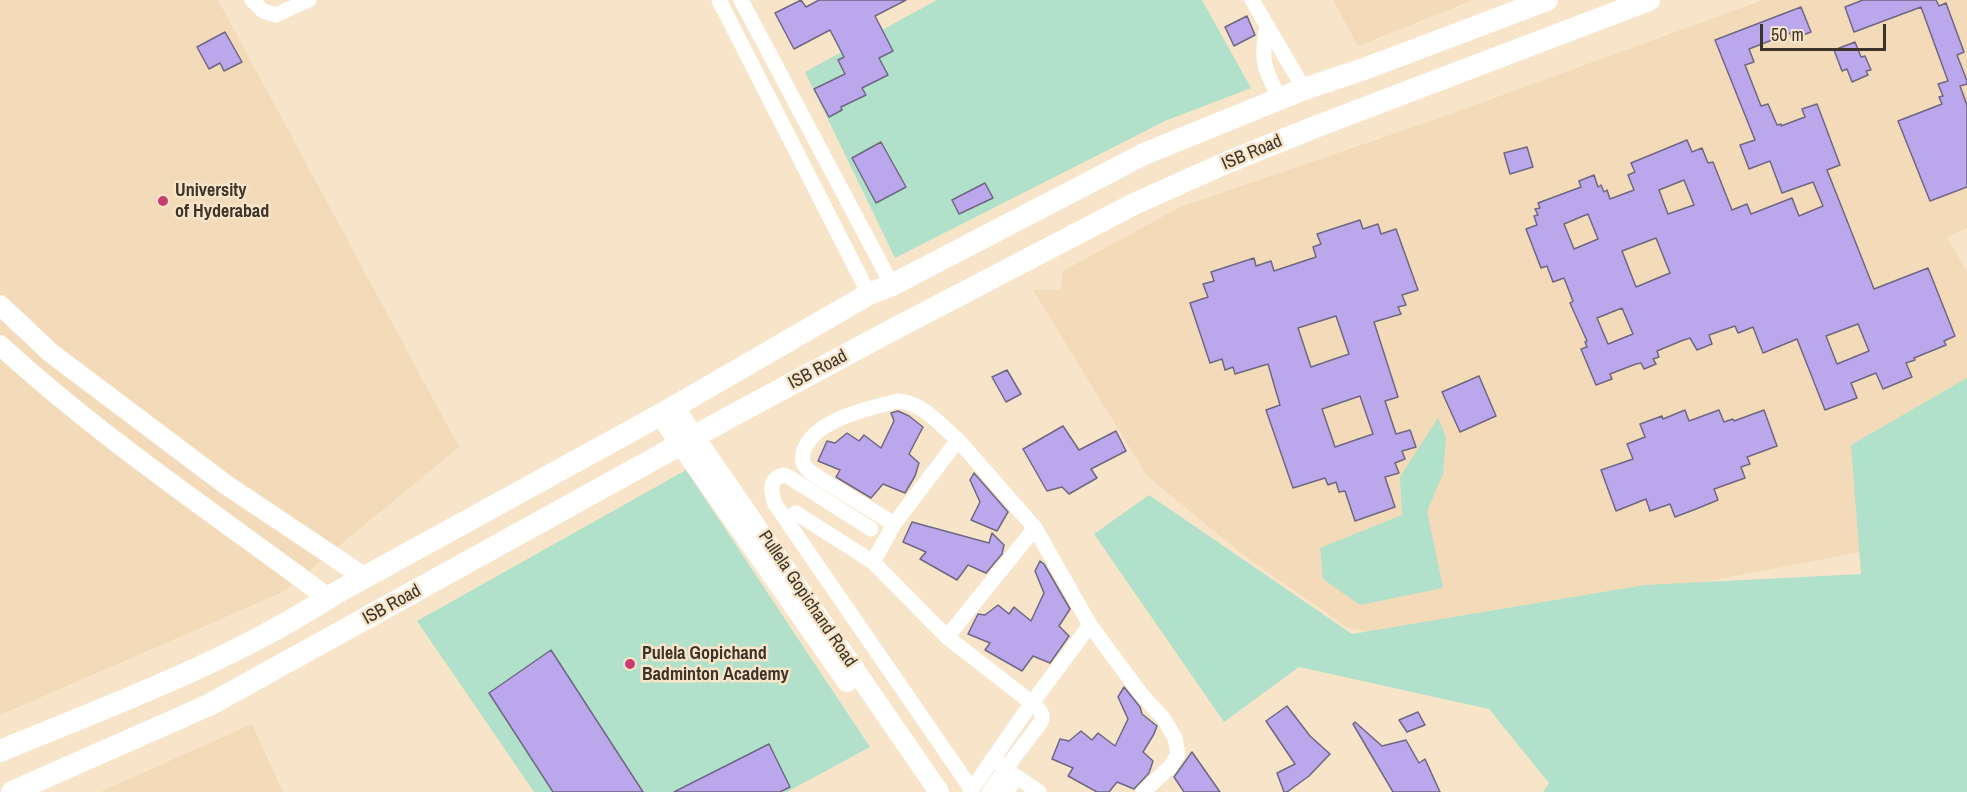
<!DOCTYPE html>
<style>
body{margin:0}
#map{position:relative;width:1967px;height:792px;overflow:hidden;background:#f8e5c9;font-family:"Archivo Narrow",sans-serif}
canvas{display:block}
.scale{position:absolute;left:1760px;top:24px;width:126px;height:27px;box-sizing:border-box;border:3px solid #3c3429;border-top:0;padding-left:8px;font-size:18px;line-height:21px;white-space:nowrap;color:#3c3429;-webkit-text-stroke:4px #f8e5c9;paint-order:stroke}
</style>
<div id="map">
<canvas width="1967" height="792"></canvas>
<div class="scale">50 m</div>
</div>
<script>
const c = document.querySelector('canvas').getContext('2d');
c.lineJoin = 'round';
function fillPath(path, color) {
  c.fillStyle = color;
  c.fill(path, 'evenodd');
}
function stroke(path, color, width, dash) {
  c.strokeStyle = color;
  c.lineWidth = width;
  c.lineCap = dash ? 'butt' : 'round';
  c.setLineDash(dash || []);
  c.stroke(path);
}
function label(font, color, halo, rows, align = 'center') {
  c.font = font + ' "Archivo Narrow",sans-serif';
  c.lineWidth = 5;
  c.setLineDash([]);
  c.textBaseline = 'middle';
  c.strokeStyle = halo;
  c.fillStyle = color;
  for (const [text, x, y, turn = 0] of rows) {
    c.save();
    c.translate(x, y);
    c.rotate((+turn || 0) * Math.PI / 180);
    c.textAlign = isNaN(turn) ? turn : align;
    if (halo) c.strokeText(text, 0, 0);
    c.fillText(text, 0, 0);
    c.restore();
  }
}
const built = new Path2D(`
 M0 0H218L459 447 283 592 0 715Z
 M1333 0H1473L1358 46Z
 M1763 0H1967V228L1947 237 1967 272V496L1897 545 1407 639 1348 628 1242 554 1147 476 1033 290H1061L1063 271 1180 207 1434 120Z
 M252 724 283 792H100Z`);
const green = new Path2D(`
 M937 0H1202L1251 88 1165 121 895 258 805 72Z
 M1967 378V792H1543L1549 783 1489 709 1299 667 1224 722 1094 534 1149 495 1352 634 1645 585 1861 574 1851 445Z
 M1438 418 1446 437 1443 474 1427 511 1443 588 1360 605 1323 579 1320 548 1402 515 1400 477Z
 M686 470 870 747 787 792H534L417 621Z`);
const building = new Path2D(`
 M801 0 806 7 819 0H906L875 16 893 51 879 58 888 75 862 88 866 95 841 107 842 110 829 117 814 89 845 74 838 60 844 57 830 30 794 49 775 13Z
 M1863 0H1936L1939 6 1946 3 1964 52 1957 55 1967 81V84L1960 86 1967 105V187L1930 201 1898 121 1942 104 1939 97 1943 96 1938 84 1948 81 1921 7 1854 32 1845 7Z
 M1801 7 1811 32 1792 39 1790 33 1749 49 1754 62 1745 65 1761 106 1768 104 1777 125 1781 124V126L1805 117 1802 109 1817 104 1840 165 1827 170 1874 289 1928 268 1955 336 1944 341 1946 345 1914 358 1915 360 1906 363 1912 377 1883 389 1876 373 1851 383 1857 398 1825 410 1797 339 1763 353 1753 327 1738 333 1735 326 1709 335 1712 344 1697 350 1690 338 1681 341 1657 351 1659 357 1653 359 1656 364 1644 369 1641 363 1636 364 1610 374 1612 379 1596 385 1581 349 1587 347 1585 342 1587 341 1570 303 1573 301 1564 278 1553 282 1547 266 1541 268 1526 229 1537 225 1534 216 1538 215 1535 209 1540 208 1538 203 1581 187 1579 181 1594 175 1598 187 1601 185 1604 192 1607 190 1610 199 1634 190 1628 175 1635 172 1631 163 1687 140 1692 152 1702 148 1708 163 1713 162 1732 210 1747 204 1751 214 1792 198 1799 216 1823 206 1813 182 1782 193 1770 161 1749 169 1740 145 1755 140 1715 40ZM1684 180 1694 205 1668 214 1659 190ZM1588 214 1598 239 1574 249 1564 224ZM1656 238 1670 273 1636 287 1622 251ZM1622 308 1633 334 1608 344 1597 318ZM1858 324 1869 351 1837 364 1826 336Z
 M1247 16 1255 35 1234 46 1225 27Z
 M225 32 242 62 224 71 220 63 209 69 197 47Z
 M1855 42 1861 57 1865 56 1871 70 1866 71 1868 75 1852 82 1847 69 1842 71 1834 50Z
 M881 142 906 187 876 203 852 158Z
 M1527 147 1533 167 1510 174 1504 153Z
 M985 183 993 198 959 214 952 200Z
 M1360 220 1363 229 1378 224 1381 234 1396 229 1418 290 1402 295 1406 305 1398 307 1401 314 1374 322 1398 397 1385 401 1396 434 1410 430 1416 447 1402 451 1405 459 1395 463 1399 473 1385 477 1395 507 1355 521 1345 491 1339 492 1336 482 1328 485 1325 478 1293 488 1266 410 1280 405 1268 364 1235 374 1233 367 1225 370 1222 359 1210 363 1190 303 1208 297 1203 284 1214 281 1211 272 1254 258 1256 266 1271 261 1274 271 1316 257 1313 247 1321 244 1317 234ZM1336 316 1349 354 1311 367 1298 328ZM1360 396 1373 434 1335 447 1322 409Z
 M1007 370 1021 394 1006 402 992 377Z
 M1479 376 1496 416 1460 432 1442 392Z
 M1685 410 1689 421 1719 410 1724 422 1733 419 1734 421 1764 410 1777 446 1747 457 1750 464 1741 467 1745 478 1714 489 1718 500 1696 509 1675 517 1670 504 1650 511 1646 499 1616 511 1601 470 1633 459 1627 444 1645 437 1640 424 1662 416 1663 419Z
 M898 411 909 416 923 427 909 454 919 463 915 476 905 493 883 484 871 498 836 477 840 470 818 461 827 441 835 443 847 433 859 441 864 435 881 448 894 421 891 413Z
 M1063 426 1079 450 1116 431 1126 451 1091 469 1097 478 1069 494 1062 487 1047 491 1023 449Z
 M974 473 1008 512 997 531 971 520 980 502 970 480Z
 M912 522 989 543 992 533 1004 545 1002 554 986 573 968 565 957 580 920 559 926 552 903 542Z
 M1040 561 1044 564 1070 609 1059 626 1069 636 1050 663 1033 656 1022 671 985 650 990 643 968 634 978 614 985 615 998 605 1009 614 1014 607 1031 621 1044 593 1035 571Z
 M551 650 643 792H553L489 693Z
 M1124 687 1140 707 1142 714 1157 726 1154 734 1143 752 1153 761 1149 773 1134 789 1117 782 1109 792H1097L1068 776 1073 768 1052 759 1060 739 1069 741 1081 731 1092 740 1098 733 1115 746 1128 719 1118 697Z
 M1287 706 1310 736 1330 754 1309 776 1287 792H1284L1277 773 1295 764 1266 721Z
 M1418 712 1425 725 1407 732 1399 720Z
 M1355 722 1382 746 1406 740 1419 763 1425 759 1440 792H1393L1353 724Z
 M769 744 790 787 780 792H674Z
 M1192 752 1220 792H1184L1174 777Z`);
const minor = new Path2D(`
 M252 0 263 11 276 15 309 0
 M719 0 869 294
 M741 0 892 285
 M1252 0 1304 89
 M1267 26C1260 60 1264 69 1280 99
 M898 401C922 402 940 425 958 440L894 524 813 474C804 467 800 462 804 450 815 419 870 408 898 401Z
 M958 440 1035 528 1090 625 1141 694 1164 719 1175 738 1178 754 1170 767 1143 792
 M786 520 796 513 873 562
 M894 524 873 562 947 637 1035 528
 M871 529 789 477 783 475C768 479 771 492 775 504L972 790
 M947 637 1032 703 1090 625
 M993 759 1006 768 1041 722C1045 713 1038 709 1032 703
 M970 792 1026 711
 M989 792 1006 768 1013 774
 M1006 792 1017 777 1039 792`);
const tertiary = new Path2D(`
 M0 305 51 353 225 484 364 577
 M0 345C101 438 218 516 328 598
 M674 407 939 792
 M660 415 847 682`);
const secondary = new Path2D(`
 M0 751C114 704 232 661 336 593L660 415 869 294 892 285 1144 154 1304 89 1364 69 1547 0
 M12 792 209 705 728 418 896 328 1134 204 1228 162 1315 127 1649 0`);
const markers = [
 [163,201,6,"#c73c71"],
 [630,664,6,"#c73c71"]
];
const streetNames = [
 ["ISB Road",1252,153,-23],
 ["ISB Road",818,370,-28],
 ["Pullela Gopichand Road",807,599,56],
 ["ISB Road",392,605,-29]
];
const poiNames = [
 ["University",175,191],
 ["of Hyderabad",175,212],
 ["Pulela Gopichand",642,654],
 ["Badminton Academy",642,675]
];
fillPath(built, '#f3dbb9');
fillPath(green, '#b1e1ca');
fillPath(building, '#bba8ec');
stroke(building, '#6e6782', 1.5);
stroke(minor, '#fff', 15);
stroke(tertiary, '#fff', 20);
stroke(secondary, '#fff', 22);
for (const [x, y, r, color] of markers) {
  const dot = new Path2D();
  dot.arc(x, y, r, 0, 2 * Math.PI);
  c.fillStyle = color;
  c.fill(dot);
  stroke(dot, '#f8e5c9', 2);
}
label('18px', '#3c3429', '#f8e5c9', streetNames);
label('bold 18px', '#3c3429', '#f8e5c9', poiNames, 'left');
</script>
